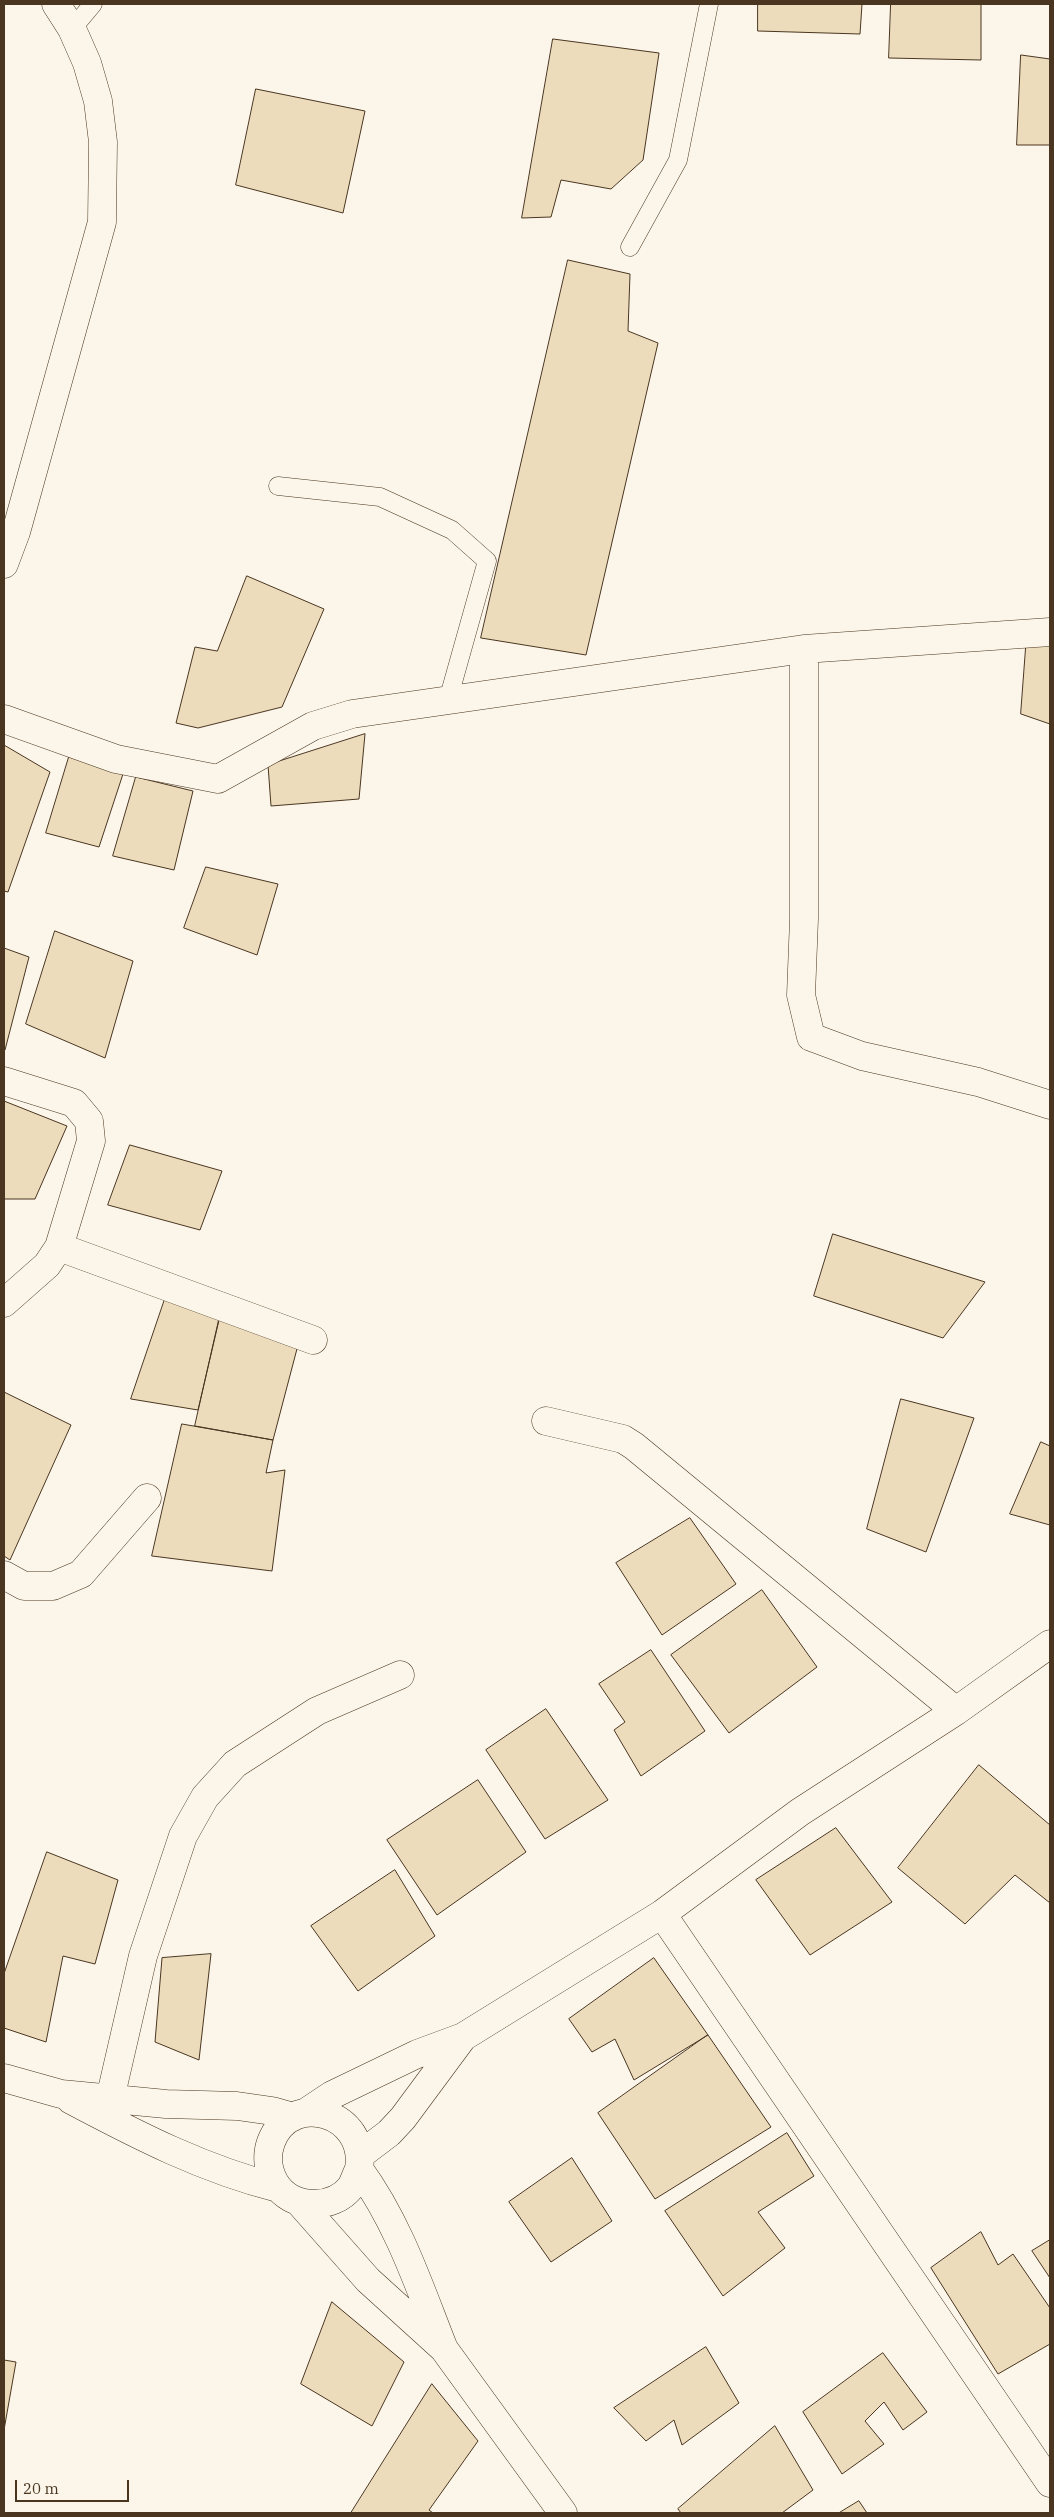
<!DOCTYPE html>
<style>
body{margin:0}
#map{position:relative;width:1054px;height:2517px;overflow:hidden;background:#fbf6e9;font-family:"IBM Plex Serif",serif}
canvas{display:block}
.frame{position:absolute;inset:0;border:5px solid #4a3520;pointer-events:none}
.scale{position:absolute;left:15px;top:2480px;width:114px;height:22px;box-sizing:border-box;border:2px solid #4a3520;border-top:0;padding-left:6px;font-size:15px;line-height:18px;white-space:nowrap;color:#4a3520;-webkit-text-stroke:4px #fbf6e9;paint-order:stroke}
</style>
<div id="map">
<canvas width="1054" height="2517"></canvas>
<div class="frame"></div>
<div class="scale">20 m</div>
</div>
<script>
const c = document.querySelector('canvas').getContext('2d');
c.lineJoin = 'round';
function fillPath(path, color) {
  c.fillStyle = color;
  c.fill(path, 'evenodd');
}
function stroke(path, color, width, dash) {
  c.strokeStyle = color;
  c.lineWidth = width;
  c.lineCap = dash ? 'butt' : 'round';
  c.setLineDash(dash || []);
  c.stroke(path);
}
const building = new Path2D(`
 M758 4H862L860 34 758 31Z
 M891 4H981V60L889 58Z
 M553 39 659 53 643 160 611 189 561 180 551 217 522 218Z
 M1021 55 1050 59V145H1017Z
 M256 89 365 111 343 213 236 185Z
 M568 260 630 274 628 331 658 343 586 655 481 638Z
 M247 576 324 609 282 707 198 728 176 723 195 647 217 651Z
 M1027 634 1050 638V724L1021 714Z
 M365 734 359 799 271 806 268 765Z
 M4 745 50 772 8 892 4 891Z
 M69 757 123 774 99 847 46 833Z
 M136 777 193 791 174 870 113 856Z
 M206 867 278 884 257 955 184 928Z
 M55 931 133 961 105 1058 26 1024Z
 M4 948 29 957 5 1050H4Z
 M4 1101 67 1126 35 1199H4Z
 M130 1145 222 1171 200 1230 108 1205Z
 M833 1234 985 1282 943 1338 814 1296Z
 M166 1296 219 1320 198 1410 131 1399Z
 M219 1320 298 1345 273 1440 195 1426Z
 M4 1392 71 1425 10 1560 4 1556Z
 M901 1399 974 1418 926 1552 867 1529Z
 M182 1424 273 1440 266 1473 285 1470 272 1571 152 1556Z
 M1041 1442 1050 1446V1525L1010 1514Z
 M690 1518 736 1584 662 1635 616 1563Z
 M762 1590 817 1667 729 1733 671 1655Z
 M651 1650 705 1731 641 1776 614 1730 625 1722 599 1684Z
 M546 1709 608 1800 545 1839 486 1750Z
 M979 1765 1050 1825V1903L1015 1875 965 1924 898 1868Z
 M478 1780 526 1852 437 1915 387 1840Z
 M836 1828 892 1902 810 1955 756 1880Z
 M47 1852 118 1880 95 1964 63 1956 46 2042 4 2028V1974Z
 M395 1870 435 1936 358 1991 311 1926Z
 M211 1954 199 2060 155 2042 162 1958Z
 M654 1958 708 2035 634 2080 615 2039 592 2052 569 2019Z
 M708 2035 771 2127 655 2199 598 2113Z
 M787 2133 814 2176 758 2212 785 2248 723 2296 665 2211Z
 M572 2158 612 2221 551 2262 509 2202Z
 M981 2232 998 2265 1013 2254 1050 2308V2344L998 2374 931 2268Z
 M1050 2240V2278L1032 2251Z
 M332 2302 404 2362 372 2426 301 2384Z
 M706 2347 739 2403 682 2445 674 2420 646 2441 614 2408Z
 M883 2353 927 2412 903 2430 884 2402 865 2421 884 2444 842 2474 803 2412Z
 M4 2360 16 2362 4 2430Z
 M432 2384 478 2441 429 2510 433 2513H351Z
 M775 2426 813 2490 782 2513H681L678 2509Z
 M859 2501 867 2513H839Z`);
const lane = new Path2D(`
 M72 29 93 4
 M630 247 678 160 709 4
 M278 486 380 497 452 530 487 561 448 700`);
const street = new Path2D(`
 M4 564 16 532 102 222 103 142 98 101 87 63 72 29 56 4
 M804 649V919L801 995 811 1037 862 1056 978 1082 1050 1105
 M4 719 116 759 218 779 313 726 352 714 804 649 1050 632
 M4 1081 74 1103 89 1121 91 1141 59 1247 47 1265 4 1303
 M59 1247 313 1340
 M546 1421 623 1439 634 1446 956 1711
 M4 1575 24 1586H53L81 1574 147 1498
 M662 1914 1050 2483
 M4 2078 61 2094 166 2104 237 2106 272 2111 293 2117
 M110 2099 143 1956 183 1836 205 1797 235 1764 317 1711 400 1675
 M71 2100C139 2136 203 2169 278 2188
 M305 2113 332 2095 417 2054 463 2037 662 1914 800 1812 956 1711 1050 1644
 M360 2155 389 2133 403 2118 463 2037
 M359 2169C356 2175 354 2182 351 2187 332 2211 291 2209 275 2183 268 2171 266 2156 271 2142 291 2089 368 2113 359 2169 399 2224 419 2286 444 2349
 M299 2202 368 2280 444 2349 563 2513`);
fillPath(building, '#ecdcbc');
stroke(building, '#4a3520', 1);
stroke(lane, '#4a3520', 19);
stroke(street, '#4a3520', 29);
stroke(lane, '#fbf6e9', 18);
stroke(street, '#fbf6e9', 28);
</script>
